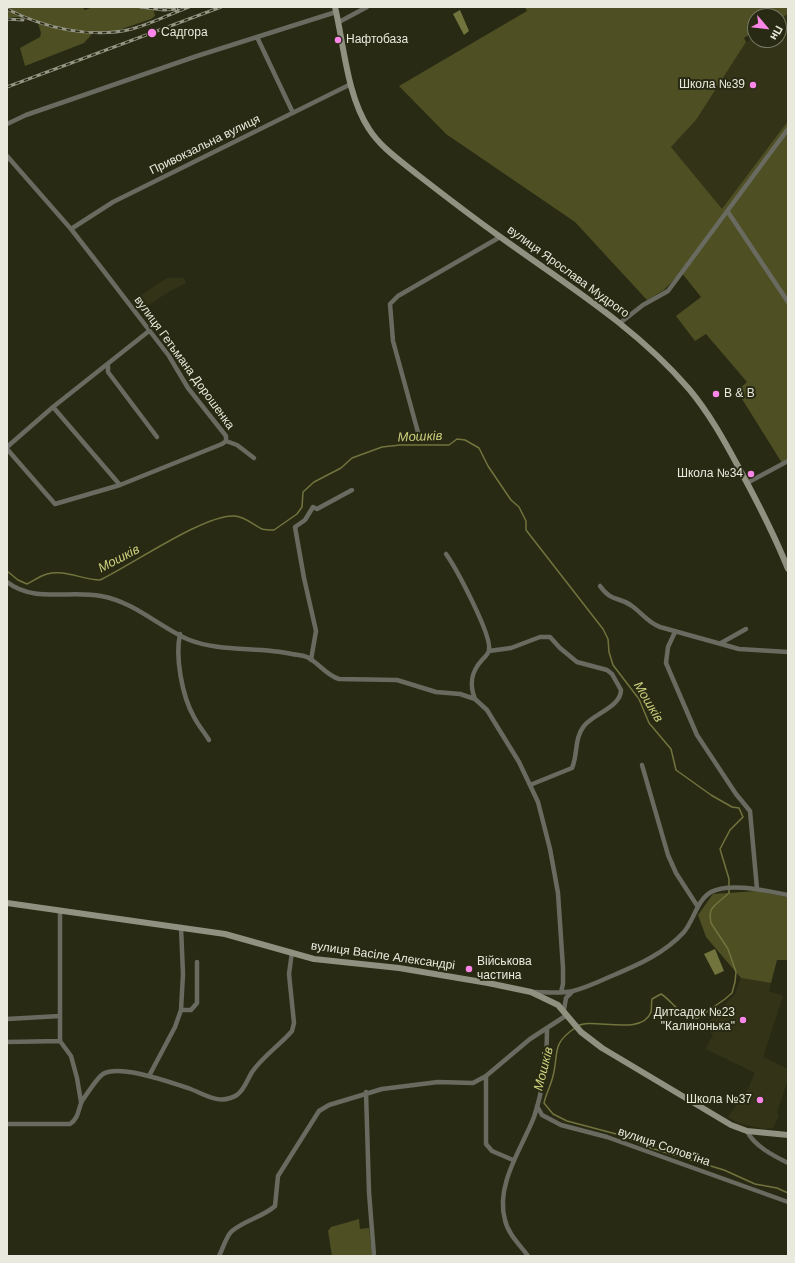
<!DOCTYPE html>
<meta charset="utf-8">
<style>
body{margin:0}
#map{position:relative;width:795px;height:1263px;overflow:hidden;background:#292a14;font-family:Helvetica,sans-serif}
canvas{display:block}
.frame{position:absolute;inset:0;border:8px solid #e9eadd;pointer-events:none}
.north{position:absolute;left:747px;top:8px;width:40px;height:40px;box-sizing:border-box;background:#292a14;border:1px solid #767764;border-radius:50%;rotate:118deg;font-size:11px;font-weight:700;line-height:16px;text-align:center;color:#e9eadd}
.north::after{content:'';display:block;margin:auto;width:14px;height:18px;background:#fa87e7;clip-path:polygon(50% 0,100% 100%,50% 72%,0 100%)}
</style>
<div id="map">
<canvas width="795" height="1263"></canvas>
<div class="frame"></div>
<div class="north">Пн</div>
</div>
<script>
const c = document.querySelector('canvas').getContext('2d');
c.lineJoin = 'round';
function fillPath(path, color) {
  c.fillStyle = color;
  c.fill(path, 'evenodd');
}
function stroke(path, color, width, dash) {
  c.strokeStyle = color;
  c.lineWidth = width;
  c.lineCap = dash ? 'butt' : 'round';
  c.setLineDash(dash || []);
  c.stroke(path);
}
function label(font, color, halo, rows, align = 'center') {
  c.font = font + ' Helvetica,sans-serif';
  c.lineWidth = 4;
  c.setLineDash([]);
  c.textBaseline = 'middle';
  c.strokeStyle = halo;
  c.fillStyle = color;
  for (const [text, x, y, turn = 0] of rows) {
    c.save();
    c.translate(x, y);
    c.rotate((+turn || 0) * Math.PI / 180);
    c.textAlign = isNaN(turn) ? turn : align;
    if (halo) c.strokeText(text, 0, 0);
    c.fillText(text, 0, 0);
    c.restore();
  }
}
const built = new Path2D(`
 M788 14V121L722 210 671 147 696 120 746 42 755 37V40H779V19Z
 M167 278H184L186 283 170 291 144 308 137 298Z
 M741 978 771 983 769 991 783 996 763 1057 788 1069V1079L777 1112 779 1116 773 1128 764 1129 738 1123 728 1117 748 1089 755 1073 706 1049 713 1034 703 1028 735 994Z`);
const green = new Path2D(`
 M7 7H82L85 10 93 7H153L155 16 151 19 116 31 93 33 84 43 25 66 20 48 40 37 41 33 38 23 19 17H7Z
 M525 7H788V14L779 19V16H755V31L744 38 746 42 696 120 671 147 722 209 788 121V459L782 463 737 391 747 382 706 334 695 341 676 316 701 297 681 272 664 290 647 300 575 222 446 134 399 86 527 11Z
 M756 891 788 897V960H777L771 983 741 978 706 937 698 915 713 894Z
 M359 1219 360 1229 369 1228 372 1256H332L328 1231 331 1227Z`);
const water = new Path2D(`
 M460 10 469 31 464 35 453 14Z
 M715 949 724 971 715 975 704 954Z`);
const stream = new Path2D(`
 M7 571 18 580 27 584C33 581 40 576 47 574 64 569 83 580 100 580 130 566 206 513 235 516 246 517 253 525 262 529 266 530 271 530 274 530L297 514 302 507 303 492 314 482 341 468 352 458 382 447 400 445H449L457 439 465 440 479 448 488 466 511 500 519 507 526 521V530L603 629 608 639 609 652 613 665 639 699 649 723 671 749 676 770 711 795 732 807 739 808 743 817 730 830 720 849 729 879V893L715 905 711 910 710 916 711 923 728 949 736 972 735 982 732 993 725 999 698 1018C682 1020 673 1001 661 994L652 999C651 1003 652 1008 651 1012 642 1037 591 1017 578 1026
 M575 1028C551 1044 559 1053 553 1076 551 1085 546 1094 544 1103L553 1114 567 1121 620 1135 651 1148 724 1170 755 1184 777 1188 788 1193`);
const minor = new Path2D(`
 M339 22 367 7
 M257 37 293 113
 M7 124 26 115 197 56 336 12
 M7 156 71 229 103 270 169 356 188 388 226 436V441L222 444 120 485 55 504 7 449
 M728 212 788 302
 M71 229 113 202 351 84
 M620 323 643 305 668 291 788 129
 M108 364V372L157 437
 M53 407 120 485
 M419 436 393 341 390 304 398 296 500 237
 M226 441 237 445 254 458
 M7 447 53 407 149 331
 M747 483 788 461
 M446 554C456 568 492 635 489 650 489 653 485 657 482 660 471 672 469 684 475 699
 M7 582C34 603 69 590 101 596 134 602 157 625 187 639 221 653 257 646 292 654 297 655 302 655 307 657 319 663 326 675 339 679L397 680 436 692 460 694 475 699 487 710 519 762 538 802 550 849 558 893 563 968V984L561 992
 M600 586C612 603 619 596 632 606 642 613 648 623 660 627L739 649 788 652
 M675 632 668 647 666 663 697 735 736 794 750 811 757 889
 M180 634C175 657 182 696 194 717 198 725 204 732 209 740
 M721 643 746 629
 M489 651 511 648 540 637H550L560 648 577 662 607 670 612 674 621 690C621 707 593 714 584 726 574 738 578 755 572 768L530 785
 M311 660 316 631 304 578 295 527 305 520 313 507 317 509 352 490
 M642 765 668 855 676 873 698 907
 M533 992C546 992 560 994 573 991 584 988 596 983 607 978 635 966 663 955 684 932 694 920 697 900 711 892 730 882 767 891 788 895
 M181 1010H191L197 1003V962
 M564 1010 566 998 572 992
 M7 1019 60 1016
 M60 1041V910
 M60 1041 71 1056 77 1078 81 1102
 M7 1042 60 1041
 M149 1076 175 1027 181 1010 183 974 181 927
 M486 1076V1144L492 1151 513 1160
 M366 1092 369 1192 374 1256
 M537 1106 542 1115 561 1125 607 1137 788 1202
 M7 1124H70C79 1118 78 1109 82 1101 86 1095 98 1077 103 1074 120 1064 169 1082 188 1088 205 1094 219 1106 237 1095 245 1089 247 1080 252 1072 263 1056 280 1045 292 1031L294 1023 289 974 292 952
 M747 1131C754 1146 774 1156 788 1163
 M219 1256C223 1249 226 1236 232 1231 245 1220 263 1217 275 1206L278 1176 319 1111 329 1105 382 1089 438 1082 473 1083 486 1076 530 1039 567 1015
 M528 1256C520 1245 508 1234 505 1220 495 1185 522 1148 534 1117 543 1090 547 1057 547 1029`);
const secondary = new Path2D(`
 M335 7C344 45 347 96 369 129 381 148 401 161 418 175 445 196 471 216 499 236 564 283 636 327 689 389 709 413 724 440 739 468 757 501 774 534 788 569
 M7 903 225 934 314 959 399 968 488 983 531 992 558 1005 581 1032 602 1048 731 1125 747 1131 788 1135`);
const rail = new Path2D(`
 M140 7 164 10 177 9
 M7 9C44 28 91 39 132 29 151 24 170 14 189 7
 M7 19 23 20
 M7 87 221 7`);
const markers = [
 [152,33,5,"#fa87e7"],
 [338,40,4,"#fa87e7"],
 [753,85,4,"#fa87e7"],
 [716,394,4,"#fa87e7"],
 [751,474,4,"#fa87e7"],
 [469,969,4,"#fa87e7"],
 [743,1020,4,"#fa87e7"],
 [760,1100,4,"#fa87e7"]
];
const poiNames = [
 ["Садгора",161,33],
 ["Нафтобаза",346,40],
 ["Школа №39",745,85,"right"],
 ["B & B",724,394],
 ["Школа №34",743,474,"right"],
 ["Військова",477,962],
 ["частина",477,976],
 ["Дитсадок №23",735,1013,"right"],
 ["\"Калинонька\"",735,1027,"right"],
 ["Школа №37",752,1100,"right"]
];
const streetNames = [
 ["Привокзальна вулиця",205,145,-26],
 ["вулиця Ярослава Мудрого",568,272,36],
 ["вулиця Гетьмана Дорошенка",184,363,54],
 ["вулиця Васіле Александрі",383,956,8],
 ["вулиця Солов'їна",664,1147,19]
];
const waterNames = [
 ["Мошків",420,437,-2],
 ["Мошків",119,559,-28],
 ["Мошків",648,702,59],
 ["Мошків",544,1069,-76]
];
fillPath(built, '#333417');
fillPath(green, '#4e4f23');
fillPath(water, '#72743e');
stroke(stream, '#72743e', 1.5);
stroke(minor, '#6a6b60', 4.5);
stroke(secondary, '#909180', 6);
stroke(rail, '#959685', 3);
stroke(rail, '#292a14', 1.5, [4.5]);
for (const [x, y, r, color] of markers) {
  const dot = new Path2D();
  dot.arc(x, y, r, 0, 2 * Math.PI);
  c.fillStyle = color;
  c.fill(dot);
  stroke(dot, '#292a14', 1.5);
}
label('12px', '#e9eadd', '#292a14', poiNames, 'left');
label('12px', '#e9eadd', '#292a14', streetNames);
label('italic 13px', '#ccd07d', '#292a14', waterNames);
</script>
